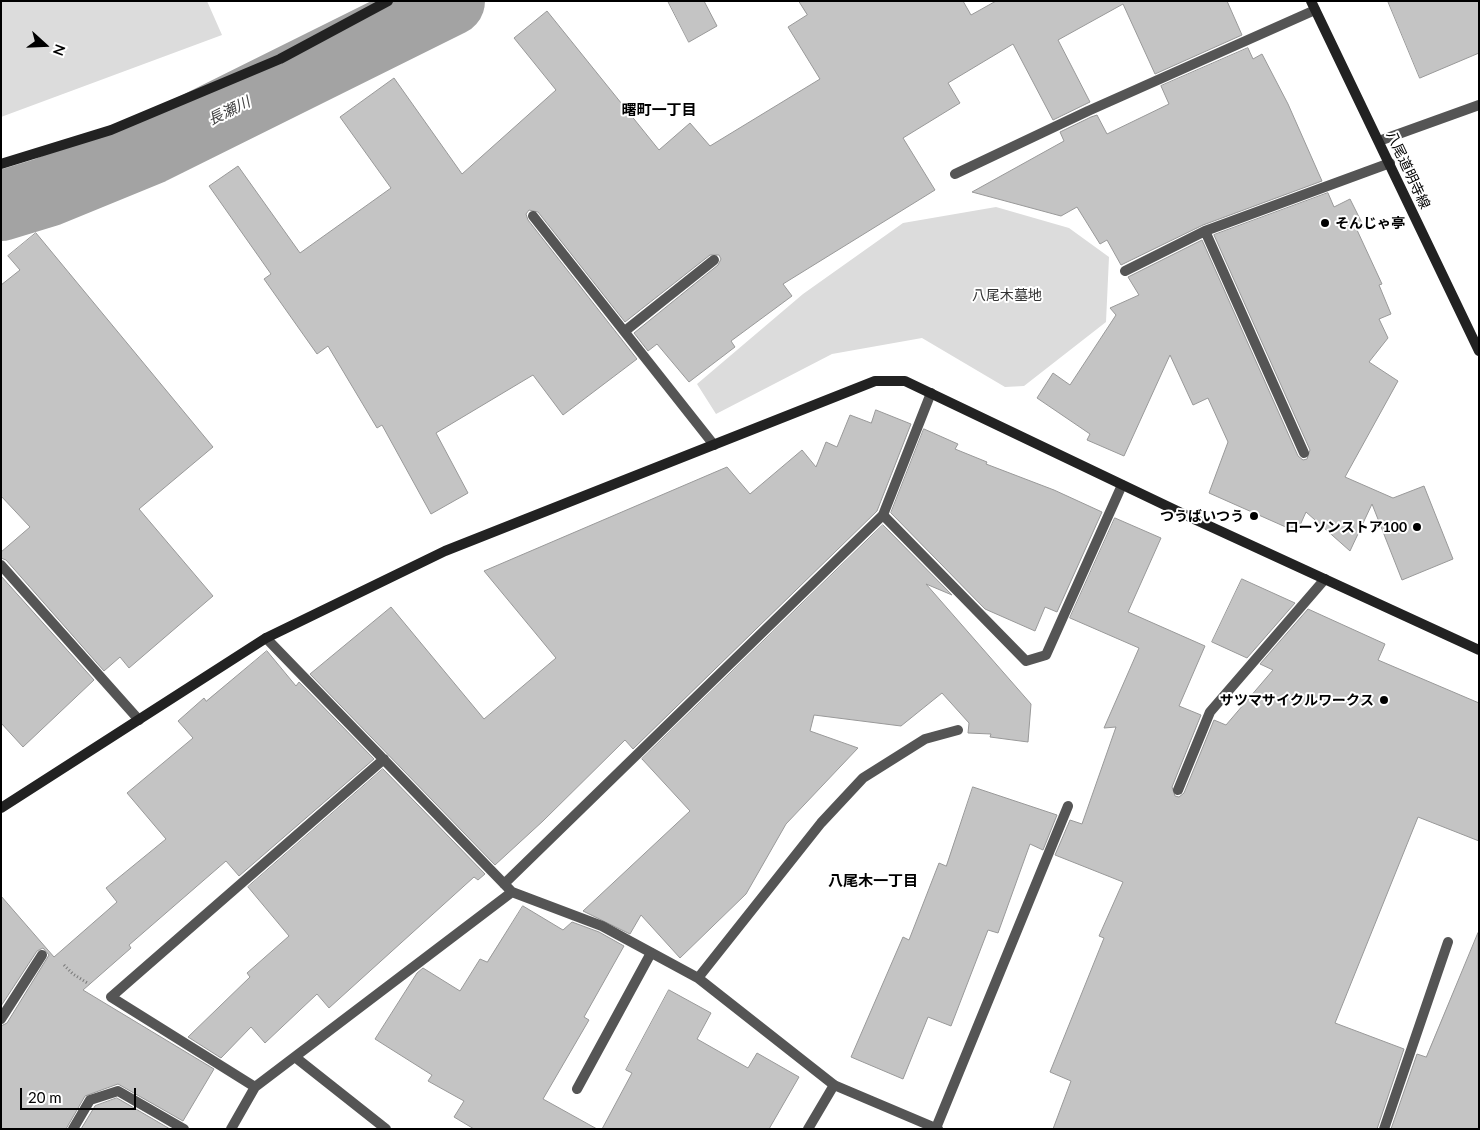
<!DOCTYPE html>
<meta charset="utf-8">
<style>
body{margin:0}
#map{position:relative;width:1480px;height:1130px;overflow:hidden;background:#fff;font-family:Lato,sans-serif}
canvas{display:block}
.frame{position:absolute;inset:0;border:2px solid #000;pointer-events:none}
.north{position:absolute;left:20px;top:20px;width:50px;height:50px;-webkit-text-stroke:4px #fff;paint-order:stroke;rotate:110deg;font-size:14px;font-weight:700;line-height:20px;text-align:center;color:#000}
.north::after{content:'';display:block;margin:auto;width:18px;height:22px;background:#000;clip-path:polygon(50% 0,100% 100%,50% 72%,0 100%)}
.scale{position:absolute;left:20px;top:1088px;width:116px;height:22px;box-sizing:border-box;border:2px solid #000;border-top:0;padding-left:6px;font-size:15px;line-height:18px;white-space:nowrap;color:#000;-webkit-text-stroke:4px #fff;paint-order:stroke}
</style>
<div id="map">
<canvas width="1480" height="1130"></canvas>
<div class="frame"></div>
<div class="north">N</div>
<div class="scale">20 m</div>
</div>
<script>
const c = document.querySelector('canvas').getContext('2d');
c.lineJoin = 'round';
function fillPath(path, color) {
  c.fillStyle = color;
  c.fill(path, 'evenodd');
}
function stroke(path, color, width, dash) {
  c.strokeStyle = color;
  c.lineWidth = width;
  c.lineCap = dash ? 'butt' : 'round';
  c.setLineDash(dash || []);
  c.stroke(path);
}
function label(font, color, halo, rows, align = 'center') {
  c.font = font + ' Lato,"Noto Sans JP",sans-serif';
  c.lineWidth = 4;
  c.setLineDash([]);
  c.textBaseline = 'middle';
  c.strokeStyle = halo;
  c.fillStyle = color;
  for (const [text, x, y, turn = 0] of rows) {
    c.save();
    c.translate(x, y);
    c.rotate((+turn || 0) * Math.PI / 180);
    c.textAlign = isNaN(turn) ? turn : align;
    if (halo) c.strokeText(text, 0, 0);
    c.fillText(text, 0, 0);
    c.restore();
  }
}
const green = new Path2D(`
 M1 1H207L222 35 1 117Z
 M996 207 1069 228 1109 257 1106 322 1024 386 1005 387 922 338 832 354 716 414 697 384 803 294 903 223Z`);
const river = new Path2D(`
 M1 206 47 192 152 149 450 1`);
const building = new Path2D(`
 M668 1H704L717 26 689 42Z
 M799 1H963L971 15 996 1H1227L1242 35 1155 74 1123 4 1058 40 1090 102 1053 120 1013 44 948 83 960 103 903 138 935 190 783 284 792 296 731 341 735 347 689 382 657 344 648 351 634 333 718 265 721 259 719 255H710L625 322 538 212 529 210 526 214 528 220 637 359 563 415 533 375 436 433 468 493 431 514 382 425 377 428 328 346 317 354 264 279 271 274 209 186 238 166 300 253 391 188 340 117 394 78 462 174 556 90 514 38 547 11 659 150 690 123 710 146 820 79 788 27 807 15Z
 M1388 1H1479V53L1420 78Z
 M1248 48 1253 59 1262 54 1288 104 1322 181 1203 225 1121 265 1107 240 1100 244 1077 207 1061 216 972 192 1064 141 1060 132 1091 117 1097 115 1107 134 1169 104 1161 86Z
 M1328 193 1334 207 1350 199 1364 227 1357 230 1382 284 1379 285 1391 314 1379 319 1388 338 1369 362 1398 381 1345 477 1393 498 1424 486 1453 559 1402 580 1372 504 1350 551 1306 512 1297 532 1209 493 1228 442 1208 398 1193 405 1170 355 1124 456 1087 440 1090 434 1037 398 1053 373 1070 385 1116 315 1110 308 1139 295 1128 277 1202 240 1298 456 1303 460 1307 459 1310 450 1214 235Z
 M36 233 213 447 139 509 213 596 129 668 120 657 104 671 6 560 1 558V552L30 527 1 496V285L20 270 8 256Z
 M876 410 911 424 877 511 633 749 625 740 543 821 495 865 310 674 391 607 484 719 556 658 484 571 727 467 750 494 802 450 816 467 826 442 837 447 850 415 871 423Z
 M924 429 958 444 955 449 987 462 986 464 1054 490 1102 512 1057 612 1045 607 1035 631 985 609 891 513Z
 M1115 518 1161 538 1128 612 1205 646 1179 706 1201 715 1172 787 1175 796 1179 797 1184 793 1214 720 1226 725 1273 670 1260 664 1308 609 1385 644 1378 660 1479 703V841L1418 817 1335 1023 1404 1049 1377 1129H1053L1071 1081 1050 1072 1104 938 1099 936 1123 882 1055 855 1070 820 1082 824 1116 727 1104 728 1139 648 1070 618Z
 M883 525 952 595 926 584 1031 704 1028 742 990 737 991 734 968 733 969 723 942 693 901 726 814 715 810 731 858 748 786 824 746 894 680 958 641 915 630 934 583 911 690 811 642 759Z
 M1 576 94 680 23 747 1 723Z
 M1242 579 1295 603 1247 658 1212 642Z
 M267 651 296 686 299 682 374 759 239 876 226 861 129 945 131 948 83 990 214 1069 183 1121 118 1084 85 1096 66 1129H1V1026L7 1023 49 955 43 948 37 951 1 1006V896L54 957 117 902 106 888 166 839 127 793 193 738 178 721 204 698 206 701Z
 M383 769 485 874 478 880 474 877 329 1008 317 994 265 1043 251 1027 221 1058 188 1037 250 977 247 973 289 936 248 887Z
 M973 787 1057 815 1043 850 1030 844 998 933 988 930 951 1026 928 1017 903 1079 851 1057 903 937 909 940 939 863 946 866Z
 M523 906 563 930 572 922 599 932 624 946 584 1017 589 1020 543 1099 597 1129H474L454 1117 464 1101 428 1081 432 1075 375 1039 417 973 423 968 460 991 480 959 487 962Z
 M1478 933 1479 1129H1391L1417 1054 1426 1057Z
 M669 990 711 1013 697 1039 748 1068 757 1053 799 1077 769 1129H602L632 1073 626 1070Z
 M117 1098 170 1129H81L95 1106Z`);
const path = new Path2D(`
 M64 965 73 974 89 984`);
const lane = new Path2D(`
 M533 216 714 445
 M625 331 714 260
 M883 515 1026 661 1046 655 1122 485
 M1 1019 42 955
 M577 1089 651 953
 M808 1129 834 1085`);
const street = new Path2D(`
 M1379 141 1479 105
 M955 174 1088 111 1315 10
 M1205 231 1304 453
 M1125 271 1205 231 1390 163
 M1 565 139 720
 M266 638 512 892 602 926 698 978 834 1085 938 1129
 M1178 790 1210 712 1325 579
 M504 884 883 515 931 393
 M698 978 821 823 863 778 925 739 958 730
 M295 1057 386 1129
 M255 1087 111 997 384 759
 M936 1128 1068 806
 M73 1129 90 1100 118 1091 184 1129
 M231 1129 255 1087 512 892
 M1384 1129 1448 942`);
const secondary = new Path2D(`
 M1311 1 1479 351
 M1 164 111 130 280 59 388 1
 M1 808 266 638 445 551 875 381H905L1194 519 1479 650`);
const markers = [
 [1325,223,5,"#000"],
 [1254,516,5,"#000"],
 [1417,527,5,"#000"],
 [1384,700,5,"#000"]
];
const streetNames = [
 ["八尾道明寺線",1408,170,65]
];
const poiNames = [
 ["そんじゃ亭",1335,223,"left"],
 ["つうばいつう",1244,516],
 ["ローソンストア100",1407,527],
 ["サツマサイクルワークス",1374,700]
];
const parkNames = [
 ["八尾木墓地",1007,295]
];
const neighbourhoodNames = [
 ["曙町一丁目",659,110],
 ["八尾木一丁目",873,881]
];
const waterNames = [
 ["長瀬川",229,111,-26]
];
fillPath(green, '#dcdcdc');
stroke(river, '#a3a3a3', 70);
fillPath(building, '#c4c4c4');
stroke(building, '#999', 1);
stroke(path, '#777', 3, [1, 2.5]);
stroke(lane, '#555', 10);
stroke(street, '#555', 10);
stroke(secondary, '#222', 10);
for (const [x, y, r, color] of markers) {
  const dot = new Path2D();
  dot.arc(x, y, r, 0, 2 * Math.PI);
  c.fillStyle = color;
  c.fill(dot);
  stroke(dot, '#fff', 2);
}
label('14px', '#000', '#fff', streetNames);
label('bold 14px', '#000', '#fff', poiNames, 'right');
label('14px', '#333', '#fff', parkNames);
label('bold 15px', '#000', '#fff', neighbourhoodNames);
label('italic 15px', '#444', '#fff', waterNames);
</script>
